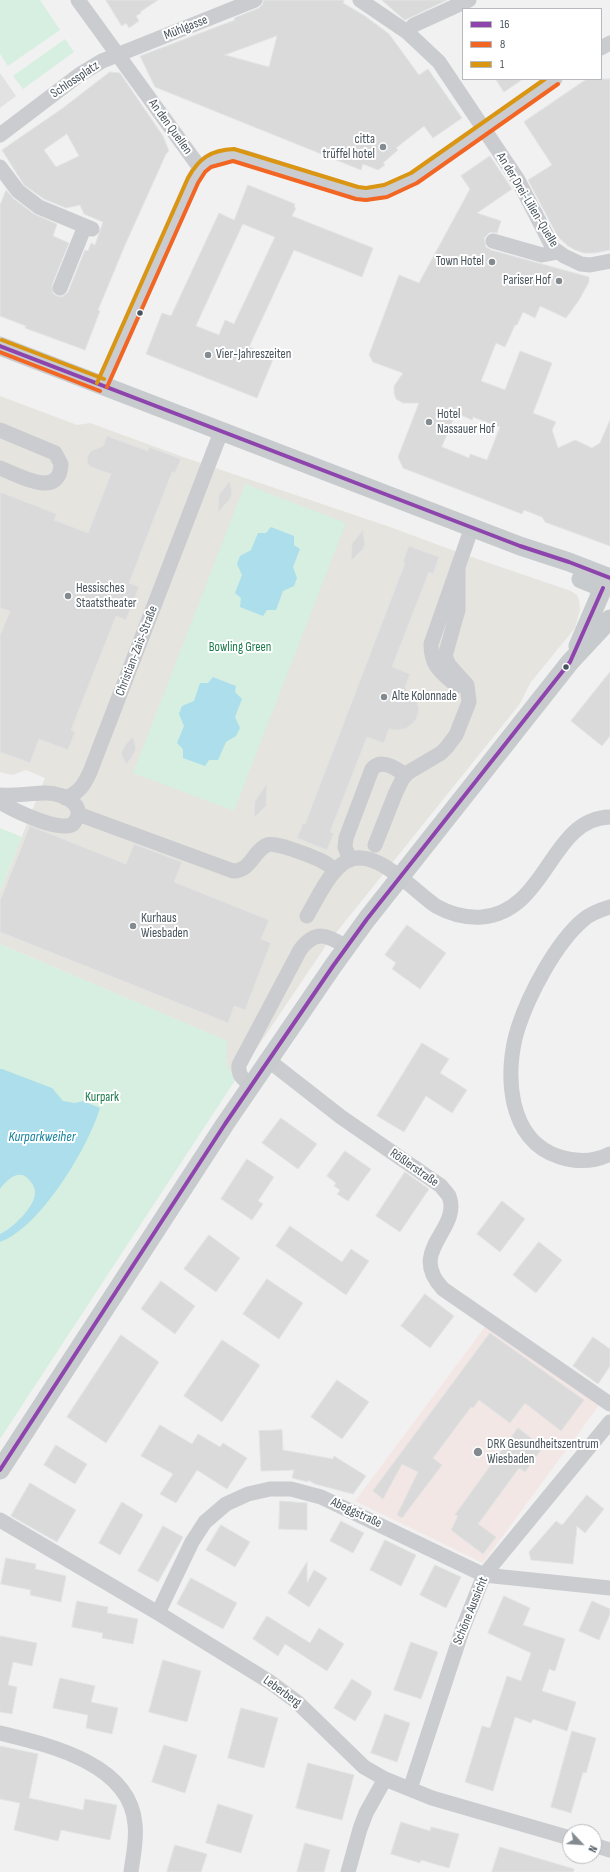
<!DOCTYPE html>
<meta charset="utf-8">
<style>
body{margin:0}
#map{position:relative;width:610px;height:1872px;overflow:hidden;background:#f1f1f1;font-family:"Sofia Sans Condensed",sans-serif}
canvas{display:block}
.legend{position:absolute;left:462px;top:8px;width:140px;height:72px;box-sizing:border-box;background:#fff;border:1px solid #b6babe;margin:0;padding:5px 7px;list-style:none;font-size:12px;color:#48535c}
.legend li{display:flex;align-items:center;gap:8px;height:20px}
.legend b{width:20px;border:1px solid #b6babe}
.north{position:absolute;left:562px;top:1824px;width:40px;height:40px;box-sizing:border-box;background:#fff;border:1px solid #b6babe;border-radius:50%;rotate:115deg;font-size:11px;font-weight:700;line-height:16px;text-align:center;color:#48535c}
.north::after{content:'';display:block;margin:auto;width:14px;height:18px;background:#838a90;clip-path:polygon(50% 0,100% 100%,50% 72%,0 100%)}
</style>
<div id="map">
<canvas width="610" height="1872"></canvas>
<ul class="legend">
<li><b style="height:5px;background:#8e44ad"></b>16</li>
<li><b style="height:5px;background:#f26522"></b>8</li>
<li><b style="height:5px;background:#da9512"></b>1</li>
</ul>
<div class="north">N</div>
</div>
<script>
const c = document.querySelector('canvas').getContext('2d');
c.lineJoin = 'round';
function fillPath(path, color) {
  c.fillStyle = color;
  c.fill(path, 'evenodd');
}
function stroke(path, color, width, dash) {
  c.strokeStyle = color;
  c.lineWidth = width;
  c.lineCap = dash ? 'butt' : 'round';
  c.setLineDash(dash || []);
  c.stroke(path);
}
function label(font, color, halo, rows, align = 'center') {
  c.font = font + ' "Sofia Sans Condensed",sans-serif';
  c.lineWidth = 4;
  c.setLineDash([]);
  c.textBaseline = 'middle';
  c.strokeStyle = halo;
  c.fillStyle = color;
  for (const [text, x, y, turn = 0] of rows) {
    c.save();
    c.translate(x, y);
    c.rotate((+turn || 0) * Math.PI / 180);
    c.textAlign = isNaN(turn) ? turn : align;
    if (halo) c.strokeText(text, 0, 0);
    c.fillText(text, 0, 0);
    c.restore();
  }
}
const commercial = new Path2D(`
 M0 396 77 425 90 423 186 458 390 527 460 553 571 591 577 595 579 600 580 610 575 628 531 682 519 705 327 944 236 1079 228 1069 226 1057 227 1041 0 944V892L45 778 26 770 12 775 0 772Z`);
const education = new Path2D(`
 M0 73 16 96 0 108Z`);
const medical = new Path2D(`
 M487 1324 600 1404 483 1563 355 1501Z`);
const green = new Path2D(`
 M0 0H40L60 30 8 66 0 54Z
 M65 39 74 52 23 89 13 76Z
 M245 484 346 523 234 811 133 773Z
 M0 828 22 837 0 892Z
 M0 944 228 1041C225 1059 225 1066 236 1079L0 1439Z`);
const water = new Path2D(`
 M271 527 294 536V545L300 549 293 567 297 578 294 586 283 591 276 610H267L263 616 240 607 241 598 235 593 242 575 237 564 240 556 251 550 258 533H266Z
 M213 677 236 686 235 692 242 699 235 717 240 728 236 736 226 742 218 760H209L205 766 183 758V749L177 743 184 726 179 714 182 706 194 701 200 683H208Z
 M0 1069H2L52 1088 63 1101 75 1103 83 1101 100 1108C88 1148 40 1228 0 1242V1234C12 1229 36 1206 35 1192 35 1188 33 1184 30 1181 20 1167 7 1180 0 1189Z`);
const building = new Path2D(`
 M106 0H158L140 12 141 13 136 16 139 21 129 28 126 23 122 26Z
 M264 0H344L343 3 365 16 389 34 419 75 428 69 462 118 433 138 424 126 396 148 398 150 383 163 385 165 378 170 363 164 361 170 155 87 140 56 235 20 234 18 259 8 262 5ZM277 36 269 67 225 55Z
 M382 0H447L405 20Z
 M110 72 120 73 163 136 169 151 166 154 125 245 98 310 100 311 85 350 25 328 26 326 0 316V205L6 190 13 198 34 214 57 224 53 236 69 243 52 285 53 293 57 296 62 297 68 292 85 250 88 251 91 243 95 245 103 222 84 214 80 205 66 208 44 199 24 185 2 150 63 108ZM67 134 79 156 56 167 44 150Z
 M496 79H523L504 92Z
 M587 79H610V250L595 253H584L575 250 568 246 558 237 528 180 552 165 524 122Z
 M490 156 512 189 477 213 501 221 497 233 490 232 484 238 486 247 491 250 589 277V282L579 300 566 318 540 306 535 318 523 312 517 325H515L505 347 496 343 481 381 505 390 520 351 552 363 533 413 556 422 552 430 558 448 575 440 592 448 600 443 610 420V546L545 522 542 517 524 510 522 514 403 468 398 457 419 403H403L396 399 394 393V386L403 373 373 362 369 355 399 275 419 283 470 189 461 176ZM456 413 472 420 473 417 500 427 487 460 470 454 469 458 442 447Z
 M248 185 295 204 294 207 296 208 292 216 373 248 362 277 294 250 249 347 274 357 257 398 146 354 162 313 171 316 219 213 234 220ZM243 224 275 237 234 324 225 320 219 335 196 326Z
 M107 436 148 451 149 447 181 459 175 473 172 472 129 583 139 587 126 620 116 616 71 730 75 732 68 750 39 739 30 763 0 752V635L10 611 0 608V492L57 514 54 520 88 533 111 474 91 467 88 464 87 457 91 451 103 446Z
 M230 481 232 494 230 499 218 512 219 495Z
 M363 530 365 544 363 549 351 561 352 544Z
 M409 546 439 557 433 574 429 572 392 667 410 674 405 688 416 699 419 709 418 714 416 720 407 728 399 730 389 729 384 743 367 737 330 832 334 833 327 850 297 838 303 823 305 824 405 563 403 562Z
 M610 672V736L602 746 571 721Z
 M133 737 136 749 132 757 126 764 121 753 126 744Z
 M267 784 266 806 254 818 255 801Z
 M30 826 126 864 134 844 182 862 174 882 269 920 261 939 271 943 245 1010 234 1006 228 1023 0 932V901Z
 M407 925 446 953 420 989 392 969 396 963 385 955Z
 M422 1043 449 1059 440 1073 467 1090 452 1113 426 1096 404 1132 377 1116Z
 M281 1118 317 1144 298 1169 262 1143Z
 M345 1151 371 1169 348 1201 337 1194 340 1190 334 1186 336 1183 327 1176Z
 M247 1159 274 1177 258 1201 263 1204 252 1220 221 1199Z
 M405 1172 429 1189 400 1232 376 1216Z
 M502 1201 525 1219 500 1252 477 1234Z
 M290 1226 342 1262 351 1249 369 1261 346 1295 276 1246Z
 M209 1235 240 1258 216 1292 184 1269Z
 M539 1242 562 1260 536 1293 513 1275Z
 M267 1279 303 1303 279 1339 243 1314Z
 M161 1281 195 1306 175 1334 141 1309Z
 M425 1294 454 1316 430 1348 401 1326Z
 M490 1333 584 1400 561 1431 525 1403 510 1423 479 1400 473 1408 471 1407 433 1458 442 1465 402 1518 397 1515 418 1472 402 1464 383 1499 373 1491Z
 M121 1335 159 1362 106 1443 67 1417Z
 M593 1337 610 1349V1366L598 1384 573 1366Z
 M222 1340 260 1365 222 1422 184 1396Z
 M337 1380 369 1402 342 1439 311 1417Z
 M160 1425 192 1444 198 1434 220 1447 223 1443 247 1458 227 1489 197 1470 176 1503 160 1494 173 1474 141 1456Z
 M518 1428 543 1447 525 1472 519 1468 478 1524 496 1537 483 1554 451 1530 458 1516 455 1515Z
 M282 1430 283 1450 333 1459 334 1456 366 1476 353 1494 315 1484 308 1480V1482L292 1478 294 1470 261 1471 259 1431Z
 M56 1445 87 1464 75 1484 44 1465Z
 M30 1483 76 1510 57 1542 11 1516Z
 M587 1495 604 1509 585 1533 577 1526 573 1564 531 1560 529 1552 556 1521 562 1525Z
 M280 1501 307 1503V1530L279 1529Z
 M122 1502 143 1515 120 1555 99 1543Z
 M341 1521 364 1533 353 1553 330 1541Z
 M221 1525 250 1542 235 1567 206 1550Z
 M163 1526 183 1537 158 1582 138 1571Z
 M385 1540 416 1555 401 1586 370 1570Z
 M6 1558 36 1564 35 1569 66 1576 61 1602 30 1595 31 1590 1 1584Z
 M307 1562V1583L314 1570 327 1578 309 1607 288 1593Z
 M435 1565 461 1577 446 1608 420 1595Z
 M191 1578 237 1603 223 1629 177 1604Z
 M504 1596 530 1608 523 1625 565 1639 555 1671 549 1669 542 1691 576 1702 567 1731 533 1719 531 1723 515 1717 493 1791 465 1782 482 1726 490 1728 507 1676 521 1681 531 1653 488 1633Z
 M77 1601 108 1607 107 1613 138 1619 133 1644 102 1638 103 1633 72 1627Z
 M592 1601 610 1609V1614L599 1640 579 1631Z
 M267 1616 310 1643 319 1628 344 1644 327 1671 285 1644 278 1656 253 1639Z
 M0 1636 37 1643 32 1666 13 1662 8 1685 17 1687 12 1714 0 1712Z
 M411 1642 438 1652 421 1699 394 1690Z
 M163 1660 201 1671 187 1722 149 1712Z
 M60 1678 95 1686 91 1702 118 1708 112 1734 86 1728 88 1715 53 1708Z
 M352 1679 371 1691V1695L355 1721 334 1708Z
 M241 1708 278 1718 264 1768 228 1758Z
 M385 1714 410 1723 397 1762 371 1753Z
 M572 1731 596 1738 586 1773 583 1772 571 1813 551 1807Z
 M164 1745 197 1755 185 1793 152 1782Z
 M0 1746 38 1754 29 1798 83 1810 85 1799 117 1805 110 1840 61 1830 58 1841 14 1830 20 1803 0 1799Z
 M308 1763 354 1775 342 1820 296 1808Z
 M218 1804 253 1815 241 1853 206 1843Z
 M401 1822 430 1831 431 1827 459 1834 449 1868 421 1860 420 1863 391 1854Z
 M305 1843 330 1850 324 1872H297Z
 M175 1845 207 1854 201 1872H167Z
 M500 1847 574 1869 573 1872H492Z`);
const minor = new Path2D(`
 M78 0 200 168
 M360 0 407 32 439 62 518 180 553 248 564 256 581 264 590 265 610 261
 M407 32 414 25 469 0
 M601 48 610 43
 M0 135 79 75 102 61 255 0
 M0 167 18 191 39 207 92 229
 M493 241 542 255 558 252
 M60 288 85 226
 M102 385 193 180 200 168 208 162 217 158 233 155 243 157 357 193 366 194 386 191 414 178 555 79
 M0 430 55 453 61 464C60 500 18 475 0 468
 M457 686C441 672 431 667 431 644L472 527
 M0 795C16 796 31 793 47 793 64 793 89 806 73 824 60 833 13 810 0 802
 M65 798C79 793 84 785 90 772L221 432
 M78 814 233 871C251 871 253 851 267 845 274 841 311 856 320 860 326 863 331 866 335 871
 M375 845 396 792 403 778 409 772 441 753 447 747 456 735 469 702 467 685 449 665 445 656 458 610V566
 M350 860 345 847 346 838 372 769C381 758 396 768 405 775
 M610 907C600 910 591 913 583 920 556 943 529 994 518 1028 504 1072 507 1141 560 1157 576 1162 594 1162 610 1154
 M307 916C317 899 326 878 341 865 370 839 413 891 436 906 450 914 466 918 482 917 548 911 550 818 610 817
 M268 1060 341 1117 441 1186C443 1189 447 1193 449 1196 462 1230 406 1250 443 1289L610 1404
 M251 1085C243 1079 238 1076 239 1065L300 950C315 930 327 934 346 947
 M0 1520 158 1613 270 1682 297 1702 364 1767 385 1779 432 1798 570 1838
 M158 1613 192 1542 205 1522 226 1504 248 1494 270 1489H291L321 1497 484 1575 610 1588
 M0 1733C48 1745 130 1763 135 1824 137 1840 133 1856 131 1872
 M410 1789 463 1628 484 1575 610 1422
 M594 1845 610 1850
 M348 1872 360 1829 366 1813 385 1779`);
const major = new Path2D(`
 M0 346 520 546 569 562 610 578
 M578 646 603 588 581 579
 M0 1470 225 1124 333 966 367 919 570 662 610 619`);
const bus1 = new Path2D(`
 M0 346 520 546 569 562 610 578
 M0 1470 225 1124 333 966 367 919 570 662 603 588`);
const bus2 = new Path2D(`
 M0 352 100 391
 M107 387 198 183 205 172 211 167 233 161 356 199 366 200 387 197 417 183 558 84`);
const bus3 = new Path2D(`
 M2 340 104 379
 M97 383 188 178C199 158 211 150 234 149L358 187 366 188 384 185 411 173 545 79`);
const markers = [
 [383,147,4,"#838a90"],
 [492,262,4,"#838a90"],
 [559,281,4,"#838a90"],
 [140,313,3.5,"#48535c"],
 [208,355,4,"#838a90"],
 [429,422,4,"#838a90"],
 [68,596,4,"#838a90"],
 [566,667,3.5,"#48535c"],
 [384,697,4,"#838a90"],
 [133,926,4,"#838a90"],
 [478,1452,5,"#838a90"]
];
const streetNames = [
 ["Mühlgasse",186,28,-22],
 ["Schlossplatz",75,80,-34],
 ["An den Quellen",170,127,54],
 ["An der Drei-Lilien-Quelle",527,200,59],
 ["Christian-Zais-Straße",137,651,-69],
 ["Rößlerstraße",414,1168,35],
 ["Abeggstraße",356,1513,25],
 ["Schöne Aussicht",471,1611,-68],
 ["Leberberg",282,1692,36]
];
const poiNames = [
 ["citta",375,140,"right"],
 ["trüffel hotel",375,155,"right"],
 ["Town Hotel",484,262,"right"],
 ["Pariser Hof",551,281,"right"],
 ["Vier-Jahreszeiten",216,355],
 ["Hotel",437,415],
 ["Nassauer Hof",437,430],
 ["Hessisches",76,589],
 ["Staatstheater",76,604],
 ["Alte Kolonnade",392,697],
 ["Kurhaus",141,919],
 ["Wiesbaden",141,934],
 ["DRK Gesundheitszentrum",487,1445],
 ["Wiesbaden",487,1460]
];
const parkNames = [
 ["Bowling Green",240,648],
 ["Kurpark",102,1098]
];
const waterNames = [
 ["Kurparkweiher",42,1137]
];
fillPath(commercial, '#e5e4de');
fillPath(education, '#e3e2e2');
fillPath(medical, '#f3e7e6');
fillPath(green, '#d7efe0');
fillPath(water, '#addeeb');
fillPath(building, '#dadadb');
stroke(building, '#e2e3e4', 1);
stroke(minor, '#cacccf', 15);
stroke(major, '#c7cbcd', 19);
stroke(bus1, '#8e44ad', 4);
stroke(bus2, '#f26522', 4);
stroke(bus3, '#da9512', 4);
for (const [x, y, r, color] of markers) {
  const dot = new Path2D();
  dot.arc(x, y, r, 0, 2 * Math.PI);
  c.fillStyle = color;
  c.fill(dot);
  stroke(dot, '#fff', 1.5);
}
label('13px', '#48535c', '#fff', streetNames);
label('13px', '#48535c', '#fff', poiNames, 'left');
label('13px', '#1c7b4b', '#fff', parkNames);
label('italic 14px', '#14819d', '#fff', waterNames);
</script>
